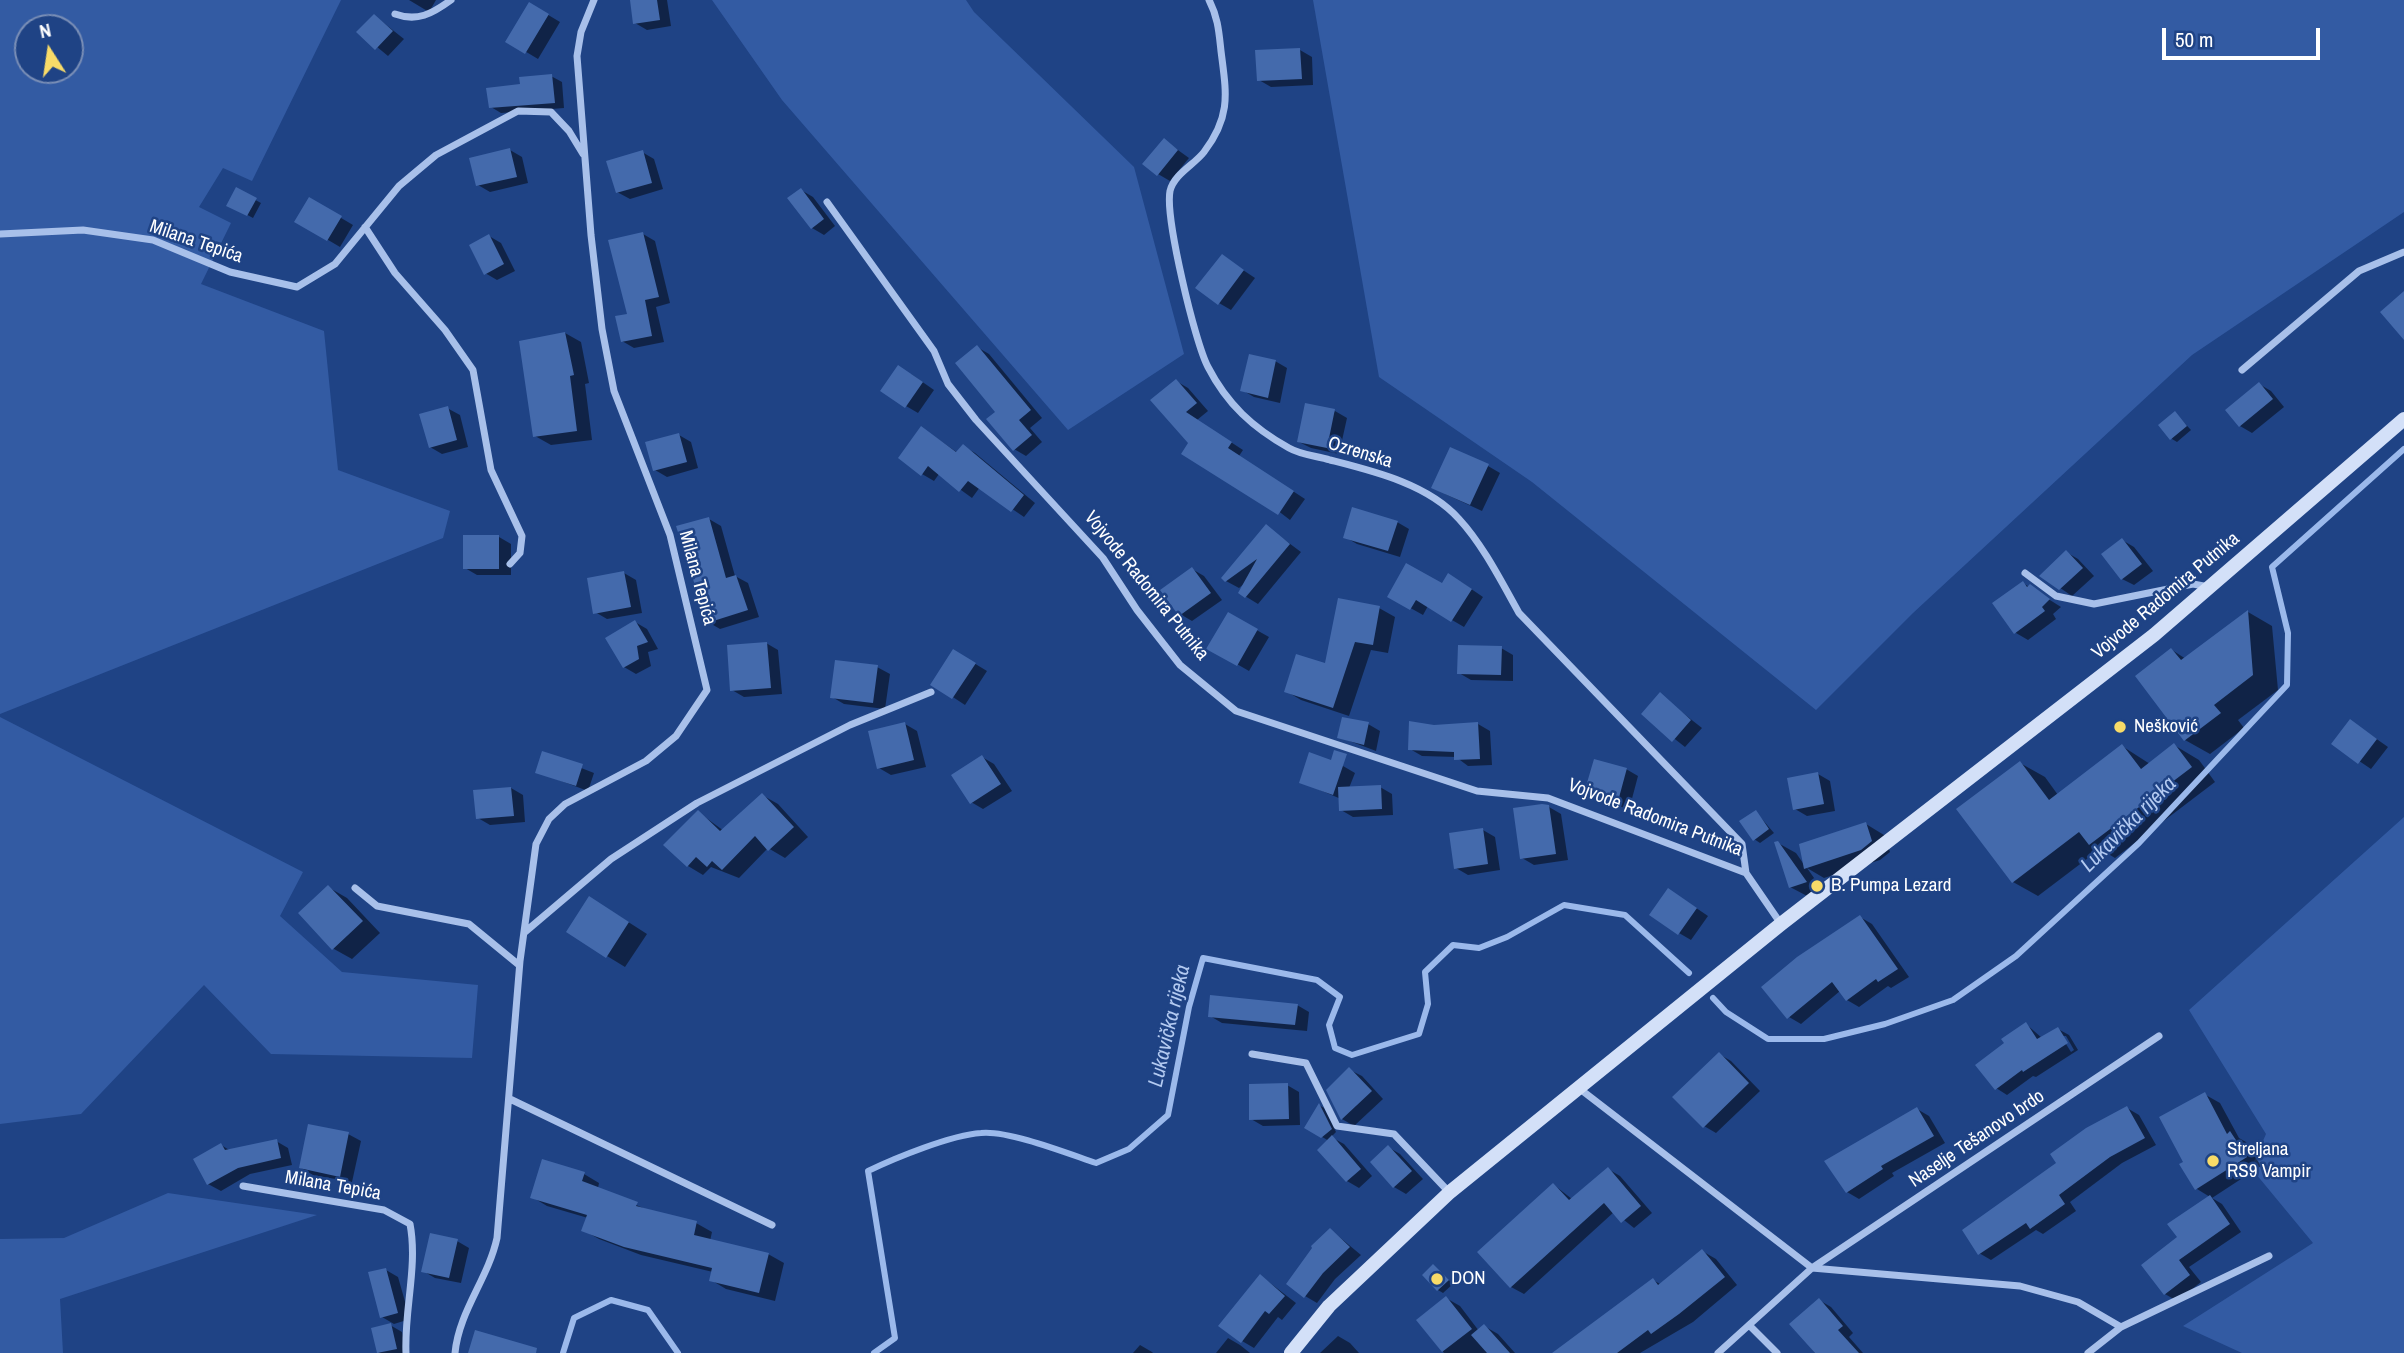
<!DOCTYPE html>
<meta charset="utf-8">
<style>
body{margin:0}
#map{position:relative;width:2404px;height:1353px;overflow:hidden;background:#1f4385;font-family:"Archivo Narrow",sans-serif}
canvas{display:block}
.north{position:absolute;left:14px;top:14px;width:70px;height:70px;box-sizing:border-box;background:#1f4385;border:2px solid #798eb6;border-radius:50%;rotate:348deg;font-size:19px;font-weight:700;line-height:28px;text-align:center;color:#fff}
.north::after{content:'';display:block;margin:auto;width:24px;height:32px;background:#f8db68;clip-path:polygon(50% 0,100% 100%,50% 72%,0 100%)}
.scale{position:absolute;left:2162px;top:28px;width:158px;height:32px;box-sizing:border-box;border:4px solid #fff;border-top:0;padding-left:9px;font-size:21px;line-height:24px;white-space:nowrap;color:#fff;-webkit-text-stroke:5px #1f4385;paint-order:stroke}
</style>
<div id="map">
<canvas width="2404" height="1353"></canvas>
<div class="north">N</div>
<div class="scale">50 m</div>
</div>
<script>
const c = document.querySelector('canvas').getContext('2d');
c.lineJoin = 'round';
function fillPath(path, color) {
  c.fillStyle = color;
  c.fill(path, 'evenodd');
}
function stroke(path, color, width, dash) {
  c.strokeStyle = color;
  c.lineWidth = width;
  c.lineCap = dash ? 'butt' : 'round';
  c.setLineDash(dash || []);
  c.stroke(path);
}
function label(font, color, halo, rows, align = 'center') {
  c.font = font + ' "Archivo Narrow",sans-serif';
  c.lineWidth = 5;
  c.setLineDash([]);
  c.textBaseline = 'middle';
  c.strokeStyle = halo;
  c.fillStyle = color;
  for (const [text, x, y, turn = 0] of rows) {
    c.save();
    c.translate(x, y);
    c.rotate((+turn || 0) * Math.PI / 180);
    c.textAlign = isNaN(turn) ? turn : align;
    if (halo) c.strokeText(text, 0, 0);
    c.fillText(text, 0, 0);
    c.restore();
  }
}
const green = new Path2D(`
 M0 0H341L252 181 223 168 199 207 231 223 201 284 324 331 338 470 450 511 443 538 0 714ZM28 28H70V70H28Z
 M712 0H966L974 12 1134 167 1184 354 1068 430 782 100Z
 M1313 0H2404V212L2192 355 1913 613 1816 710 1532 482 1379 377Z
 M0 717 303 872 280 916 342 972 478 985 472 1058 271 1054 204 985 81 1114 0 1124Z
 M2404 817V1353H2242L2183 1326 2313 1243 2251 1168 2266 1134 2189 1010Z
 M168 1193 317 1215 60 1299 63 1353H0V1239L64 1238Z`);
const shadow = new Path2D(`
 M409 0H436L429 12Z
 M631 0H667L671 26 647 30 635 23Z
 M530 4 560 22 538 59 508 41Z
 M375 16 404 39 388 56 359 32Z
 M1300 50 1312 57 1313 85 1271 87 1259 80Z
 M551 76 562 82 564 108 501 113 491 107 521 85Z
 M1164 140 1189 158 1170 181 1158 174Z
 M510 150 522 157 528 183 490 192 478 185Z
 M642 152 654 159 663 189 630 199 617 192Z
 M237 190 261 203 253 218 229 205Z
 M801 190 813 197 835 226 824 235 812 228Z
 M309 199 353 225 340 247 296 221Z
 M643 234 655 241 670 303 656 307 664 342 634 348 622 341Z
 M489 236 501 243 515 271 497 280 485 273Z
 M1222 256 1255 278 1231 310 1219 303Z
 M565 333 581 342 589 383 585 384 592 440 551 445 535 436Z
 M977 347 989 354 1042 418 1030 428 1042 442 1026 456 1014 449 998 412Z
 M1275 361 1287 368 1280 403 1254 397 1242 390Z
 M911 374 934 390 918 413 906 406Z
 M1176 381 1188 388 1208 411 1197 420 1243 450 1239 456 1305 499 1290 520 1190 443Z
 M2259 384 2271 391 2284 407 2252 433 2240 426Z
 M447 408 460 415 468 447 442 454 430 447Z
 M1335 411 1347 418 1339 454 1311 448 1299 442Z
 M2175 413 2191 430 2177 442 2172 439Z
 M922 428 958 453 963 446 975 453 1035 503 1024 517 980 487 972 498 939 474 934 481 922 474Z
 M679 435 691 442 698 468 667 477 655 470Z
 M1488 466 1500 473 1482 511 1445 494Z
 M709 519 721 526 735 576 748 583 759 617 720 629 708 622Z
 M1397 522 1409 529 1400 557 1357 544 1345 537Z
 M1266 526 1301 552 1258 604 1240 593 1246 582 1239 588 1226 581Z
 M499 537 511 544V575H477L465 568Z
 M2122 540 2134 547 2153 571 2134 585 2122 579Z
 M2066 552 2078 559 2094 576 2072 596 2041 575Z
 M1192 569 1204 576 1222 600 1192 621 1180 614Z
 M624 573 636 580 642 613 607 619 595 612Z
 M1461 582 1483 597 1464 627 1428 606 1423 615 1389 596Z
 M2023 583 2061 607 2053 614 2056 619 2028 640 2016 633Z
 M1379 608 1395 617 1388 653 1371 650 1349 716 1301 700 1286 691 1327 665Z
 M2248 612 2272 626 2278 690 2238 720 2244 728 2210 754 2185 740 2172 650 2186 659Z
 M1228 614 1269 637 1249 671 1209 648Z
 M635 622 647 629 658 649 648 652 651 666 636 674 624 667Z
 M766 643 778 650 782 694 744 697 732 690Z
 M1501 648 1513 655V681L1471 680 1459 673Z
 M954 651 987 671 965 705 933 684Z
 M877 667 890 674 885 709 844 704 832 697Z
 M1660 695 1702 728 1685 747 1643 714Z
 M2351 721 2388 747 2371 769 2334 744Z
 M905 724 917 731 926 767 891 775 879 768Z
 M1368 724 1380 731 1376 751 1339 737Z
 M1478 724 1490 731 1492 765 1468 766 1456 757 1422 756 1410 749 1434 726Z
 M2174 745 2199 760 2215 782 2115 858 2100 849 2038 896 2013 882 2020 763 2045 777 2058 795 2122 746 2150 764Z
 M543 753 594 773 588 791 537 772Z
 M982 757 994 764 1012 791 983 809 971 802Z
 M1343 766 1355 773 1349 788 1380 787 1392 794 1393 815 1353 817 1341 810V799L1301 782Z
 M1626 769 1638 776 1629 810 1586 792Z
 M1818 774 1830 781 1835 811 1807 816 1795 809Z
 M511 788 523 795 525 822 490 825 478 818Z
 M762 795 778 804 808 837 785 858 768 848 739 878 711 867 703 875 688 866 698 812 724 831Z
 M1549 807 1561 814 1568 860 1534 865 1522 858Z
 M1756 812 1774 833 1760 843 1754 839Z
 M1866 824 1884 835 1890 852 1880 860 1824 878 1807 868 1824 892 1809 897 1790 887 1778 843 1796 853 1805 866Z
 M1483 830 1495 837 1500 870 1468 875 1456 868Z
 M328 887 347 898 380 933 352 959 334 949 300 913Z
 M1680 897 1708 916 1691 940 1679 933Z
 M608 909 647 934 625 967 607 956Z
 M1860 917 1872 924 1909 977 1891 988 1888 986 1859 1007 1847 1000 1840 991 1801 1024 1789 1017Z
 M1297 1005 1309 1012 1307 1031 1222 1023 1210 1016Z
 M2026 1024 2042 1038 2058 1029 2069 1035 2078 1050 2036 1077 2033 1076 2007 1095 1996 1088 2006 1043ZM2061 1036H2066L2074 1050 2071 1052Z
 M1719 1054 1731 1061 1760 1091 1716 1133 1704 1126Z
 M1350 1070 1362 1076 1383 1099 1354 1126 1342 1119Z
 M1287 1085 1299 1092 1300 1125 1263 1126 1251 1119Z
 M2204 1094 2220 1103 2239 1138 2246 1142 2261 1166 2212 1198 2222 1204 2241 1232 2189 1267 2201 1282 2177 1301 2165 1294 2179 1238 2210 1197 2197 1189 2185 1162Z
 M1319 1105 1324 1108 1336 1132 1331 1137 1344 1144 1372 1176 1359 1188 1347 1181 1329 1141 1307 1128Z
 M2127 1108 2139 1115 2156 1145 2122 1163 2070 1202 2076 1211 2043 1234 2036 1230 1991 1260 1979 1253 2059 1163Z
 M1917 1109 1929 1116 1945 1143 1892 1173 1894 1176 1859 1199 1847 1192Z
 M348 1134 361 1141 352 1182 313 1175 301 1168Z
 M276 1141 288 1148 292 1165 250 1174 221 1191 208 1184 221 1145 231 1151Z
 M1388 1147 1400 1154 1423 1179 1406 1194 1394 1187Z
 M1608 1169 1620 1176 1652 1213 1634 1228 1614 1212 1524 1294 1511 1287 1479 1252 1554 1185 1572 1199Z
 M584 1174 599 1183 598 1188 652 1212 696 1223 712 1232 710 1241 768 1254 784 1263 775 1301 726 1289 711 1280 713 1272 641 1255 599 1239 583 1230 588 1218 547 1206 532 1197Z
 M1331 1230 1361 1255 1335 1279 1317 1303 1305 1296Z
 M457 1241 469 1248 461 1283 435 1278 423 1271Z
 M1702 1251 1716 1259 1737 1285 1693 1322 1640 1353H1556L1653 1280 1660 1284Z
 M1434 1266 1453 1284 1443 1293 1438 1290Z
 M386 1270 398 1277 410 1319 394 1324 382 1317Z
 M1261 1276 1296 1303 1282 1320 1278 1317 1254 1348 1242 1341Z
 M1446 1298 1460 1306 1479 1331 1484 1326 1498 1334 1515 1353H1444L1419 1320Z
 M1819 1300 1831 1307 1853 1333 1849 1337 1863 1353H1815L1792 1324Z
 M390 1325 402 1332 407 1353H379Z
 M1338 1336 1350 1343 1359 1353H1320Z
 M1228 1338 1240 1345 1250 1353H1216Z
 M1140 1345 1152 1352 1153 1353H1133Z`);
const stream = new Path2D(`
 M1713 998 1726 1012 1768 1039H1824L1885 1024 1953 1000 2016 956 2139 843 2287 685 2288 633 2272 567 2404 449
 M563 1353 574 1318 611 1300 648 1310 678 1353
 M874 1353 895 1338 868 1171C895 1158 951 1135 981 1133 1008 1130 1069 1154 1096 1163L1129 1149 1168 1115 1189 1007 1203 958 1317 980 1340 997 1329 1025 1335 1048 1352 1055 1419 1034 1428 1004 1425 972 1453 945 1479 948 1507 937 1564 905 1625 915 1689 973`);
const building = new Path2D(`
 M630 0H657L660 20 633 24Z
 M529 2 549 14 525 54 505 42Z
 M374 14 393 31 375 50 356 32Z
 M1300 48 1302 79 1257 81 1255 50Z
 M552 74 555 103 489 108 486 88 520 84 519 77Z
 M1164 138 1178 150 1157 176 1142 164Z
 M510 148 517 177 476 186 469 158Z
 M643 150 652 183 616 193 606 161Z
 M236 187 257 198 247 216 226 206Z
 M801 188 824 219 811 229 787 198Z
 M309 197 342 216 327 241 294 222Z
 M643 232 659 297 645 300 652 336 621 342 615 316 627 314 608 240Z
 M489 234 504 264 484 275 469 245Z
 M1222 254 1244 270 1218 305 1195 288Z
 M2404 291V340L2380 312Z
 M565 332 574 375 570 376 577 431 533 437 519 341Z
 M977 345 1031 410 1019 420 1032 435 1013 451 986 419 995 412 955 363Z
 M1249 354 1276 360 1268 398 1240 391Z
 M898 365 923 382 905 408 880 391Z
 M1176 379 1197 403 1186 412 1232 442 1228 448 1294 491 1278 515 1181 454 1188 443 1150 400Z
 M2259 382 2273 399 2239 427 2225 410Z
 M1305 403 1335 409 1327 448 1297 442Z
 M448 406 457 440 429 448 419 414Z
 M2175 411 2187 426 2170 440 2158 425Z
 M921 426 956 452 963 444 1024 495 1011 512 968 481 959 492 928 466 921 476 898 458Z
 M679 433 687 462 653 471 645 442Z
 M1450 447 1489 464 1470 505 1431 488Z
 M1352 507 1398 521 1388 551 1343 538Z
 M709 517 726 578 736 575 748 610 707 623 676 526Z
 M1266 524 1290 544 1245 598 1238 593 1257 559 1225 582 1221 578Z
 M463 535H499V569H463Z
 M2122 538 2142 564 2121 580 2101 554Z
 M2066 550 2083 568 2059 590 2039 576Z
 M1406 563 1442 583 1448 573 1472 589 1451 622 1416 600 1410 610 1387 597Z
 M1192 567 1211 593 1179 616 1160 590Z
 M624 571 631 607 593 614 587 578Z
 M2023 581 2027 587 2030 584 2050 599 2042 607 2045 611 2014 634 1992 603Z
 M1338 598 1380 606 1373 645 1355 642 1333 708 1284 692 1296 654 1325 663Z
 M2248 610 2253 675 2214 705 2221 713 2184 741 2135 676 2171 648 2181 660Z
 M1228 612 1258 629 1237 666 1206 649Z
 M635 620 648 642 637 646 639 659 623 668 605 638Z
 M767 642 771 688 730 691 727 645Z
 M1458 645 1502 646 1501 675 1457 674Z
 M953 649 976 663 952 699 930 685Z
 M835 660 878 665 873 703 830 698Z
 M1660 692 1691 720 1672 742 1641 714Z
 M1342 717 1369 722 1364 745 1337 738Z
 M2350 719 2377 739 2358 764 2331 744Z
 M1409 721 1434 725 1478 722 1480 759 1454 760V752L1408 750Z
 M905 722 914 760 877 769 868 731Z
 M2174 743 2192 767 2089 845 2079 832 2012 883 1956 809 2020 761 2049 800 2122 744 2141 769Z
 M1334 750 1347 754 1333 795 1299 783 1309 752 1331 760Z
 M542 751 583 764 576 786 535 773Z
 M982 755 1001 784 970 804 951 775Z
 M1594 759 1627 768 1617 805 1584 793Z
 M1818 772 1824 804 1793 810 1787 778Z
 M1381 785 1382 809 1339 811 1338 787Z
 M511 787 514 816 476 819 473 790Z
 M762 793 794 827 768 851 755 836 722 870 712 861 707 867 696 857 687 867 663 845 698 810 720 831Z
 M1542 804 1549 805 1556 854 1520 859 1513 808Z
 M1756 810 1769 829 1753 841 1739 821Z
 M1866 822 1872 841 1861 850 1804 869 1799 844Z
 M1483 828 1488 864 1454 869 1449 833Z
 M1778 841 1807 882 1789 888 1774 842Z
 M328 885 363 921 332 950 298 913Z
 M1668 888 1697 908 1678 935 1649 915Z
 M589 896 629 922 606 958 566 932Z
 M1860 915 1898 969 1878 982 1876 979 1846 1001 1832 982 1787 1019 1761 987 1797 957Z
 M1210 995 1298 1004 1295 1025 1208 1017Z
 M2026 1022 2037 1039 2058 1027 2068 1043 2023 1072 2022 1070 1995 1090 1975 1065 2004 1043 2001 1039Z
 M1719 1052 1749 1083 1703 1128 1672 1097Z
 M1349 1067 1372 1091 1341 1120 1326 1090Z
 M1288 1083 1289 1119 1249 1120V1084Z
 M2205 1092 2227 1134 2230 1131 2247 1157 2195 1190 2179 1164 2183 1162 2159 1117Z
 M1319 1103 1332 1129 1321 1138 1304 1128Z
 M2127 1106 2145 1138 2110 1157 2059 1195 2065 1204 2030 1229 2026 1223 1978 1255 1962 1230 2056 1163 2050 1154 2086 1128Z
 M1917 1107 1934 1136 1881 1166 1883 1169 1846 1193 1824 1161Z
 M308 1124 349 1132 340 1177 299 1168Z
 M1332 1135 1361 1169 1346 1182 1317 1150Z
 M277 1139 281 1158 238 1168 207 1185 193 1159 221 1143 225 1150Z
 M1388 1145 1412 1171 1393 1188 1370 1162Z
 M542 1159 585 1172 582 1181 638 1202 636 1206 697 1221 694 1235 769 1253 759 1293 709 1281 712 1268 624 1247 581 1231 587 1215 530 1198Z
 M1608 1167 1641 1206 1621 1223 1604 1203 1510 1288 1477 1252 1553 1183 1569 1200Z
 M2210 1195 2230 1224 2179 1260 2190 1275 2164 1295 2141 1265 2177 1237 2167 1224Z
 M1330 1228 1350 1247 1323 1273 1304 1298 1286 1284 1312 1248 1311 1246Z
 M430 1233 458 1239 449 1278 421 1272Z
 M1702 1249 1725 1277 1679 1314 1651 1334 1648 1330 1617 1353H1552L1653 1278 1658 1285Z
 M1433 1264 1449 1280 1437 1291 1422 1275Z
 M386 1268 398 1313 380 1318 368 1272Z
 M1260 1274 1285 1296 1269 1314 1265 1311 1241 1343 1218 1326Z
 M1446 1296 1472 1329 1442 1352 1416 1320Z
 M1819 1298 1843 1326 1838 1330 1859 1353H1815L1789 1324Z
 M391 1323 397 1349 377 1353 371 1328Z
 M1484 1324 1510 1353H1487L1471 1335Z
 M475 1330 537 1348 536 1353H468Z`);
const minor = new Path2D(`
 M1209 0C1218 17 1219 33 1221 51 1226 92 1232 115 1204 152 1194 165 1174 174 1170 191 1165 217 1195 343 1208 367 1227 404 1253 428 1289 448 1301 455 1317 456 1330 460 1373 471 1428 484 1459 519 1483 545 1501 581 1519 613L1742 844 1746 873
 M395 14C417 22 432 14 451 0
 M827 202 934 351 948 384 976 420 1103 558 1137 610 1180 665 1236 711 1477 791 1548 798 1746 873 1781 924
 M365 227 395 273 445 330 473 370 491 470 522 536 520 553 510 564
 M0 234 83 230 153 240 230 272 297 287 335 264 399 186 436 155 518 111 551 112 569 131 583 154
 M2242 370 2359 271 2404 252
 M2025 573 2056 596 2094 604 2193 584 2209 587
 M355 888 377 906 469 924 519 965
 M525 932 611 859 697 803 850 725 931 692
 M1252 1054 1306 1063 1337 1126 1394 1134 1449 1192
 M1580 1089 1812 1268 2159 1036
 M510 1099 772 1225
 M243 1186 384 1210 410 1224C418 1266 404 1310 406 1353
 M1749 1325 1777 1353
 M2121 1327 2269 1256
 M455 1353C459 1311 488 1279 497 1238L520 961 536 844 549 819 565 804 646 761 676 736 707 690 670 535 614 391 602 329 591 235 577 56 581 32 594 0
 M1718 1353 1812 1268 2020 1286 2078 1302 2121 1327 2088 1353`);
const secondary = new Path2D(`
 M1291 1353 1329 1306 1450 1192 1781 924 2154 635 2404 419`);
const markers = [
 [2120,727,7,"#f8db68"],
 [1817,886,7,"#f8db68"],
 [2213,1161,7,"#f8db68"],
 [1437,1279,7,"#f8db68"]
];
const streetNames = [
 ["Milana Tepića",196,242,19],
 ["Ozrenska",1360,453,17],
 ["Milana Tepića",697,578,75],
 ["Vojvode Radomira Putnika",1146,586,51],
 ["Vojvode Radomira Putnika",2166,596,-40],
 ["Vojvode Radomira Putnika",1655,818,21],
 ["Naselje Tešanovo brdo",1977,1139,-34],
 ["Milana Tepića",333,1186,10]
];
const poiNames = [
 ["Nešković",2134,727],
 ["B. Pumpa Lezard",1831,886],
 ["Streljana",2227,1150],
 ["RS9 Vampir",2227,1172],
 ["DON",1451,1279]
];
const waterNames = [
 ["Lukavička rijeka",2129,825,-45],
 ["Lukavička rijeka",1170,1026,-77]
];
fillPath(green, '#335ba3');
fillPath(shadow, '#0007');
stroke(stream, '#9bb9eb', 6);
fillPath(building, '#446aac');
stroke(minor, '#a8c0ea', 7);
stroke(secondary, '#d3e0f8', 14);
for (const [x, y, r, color] of markers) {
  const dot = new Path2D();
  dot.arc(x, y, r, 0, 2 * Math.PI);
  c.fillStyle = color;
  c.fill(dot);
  stroke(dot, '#1f4385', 2.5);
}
label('19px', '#fff', '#1f4385', streetNames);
label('19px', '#fff', '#1f4385', poiNames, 'left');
label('italic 21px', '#b3caf1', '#1f4385', waterNames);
</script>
